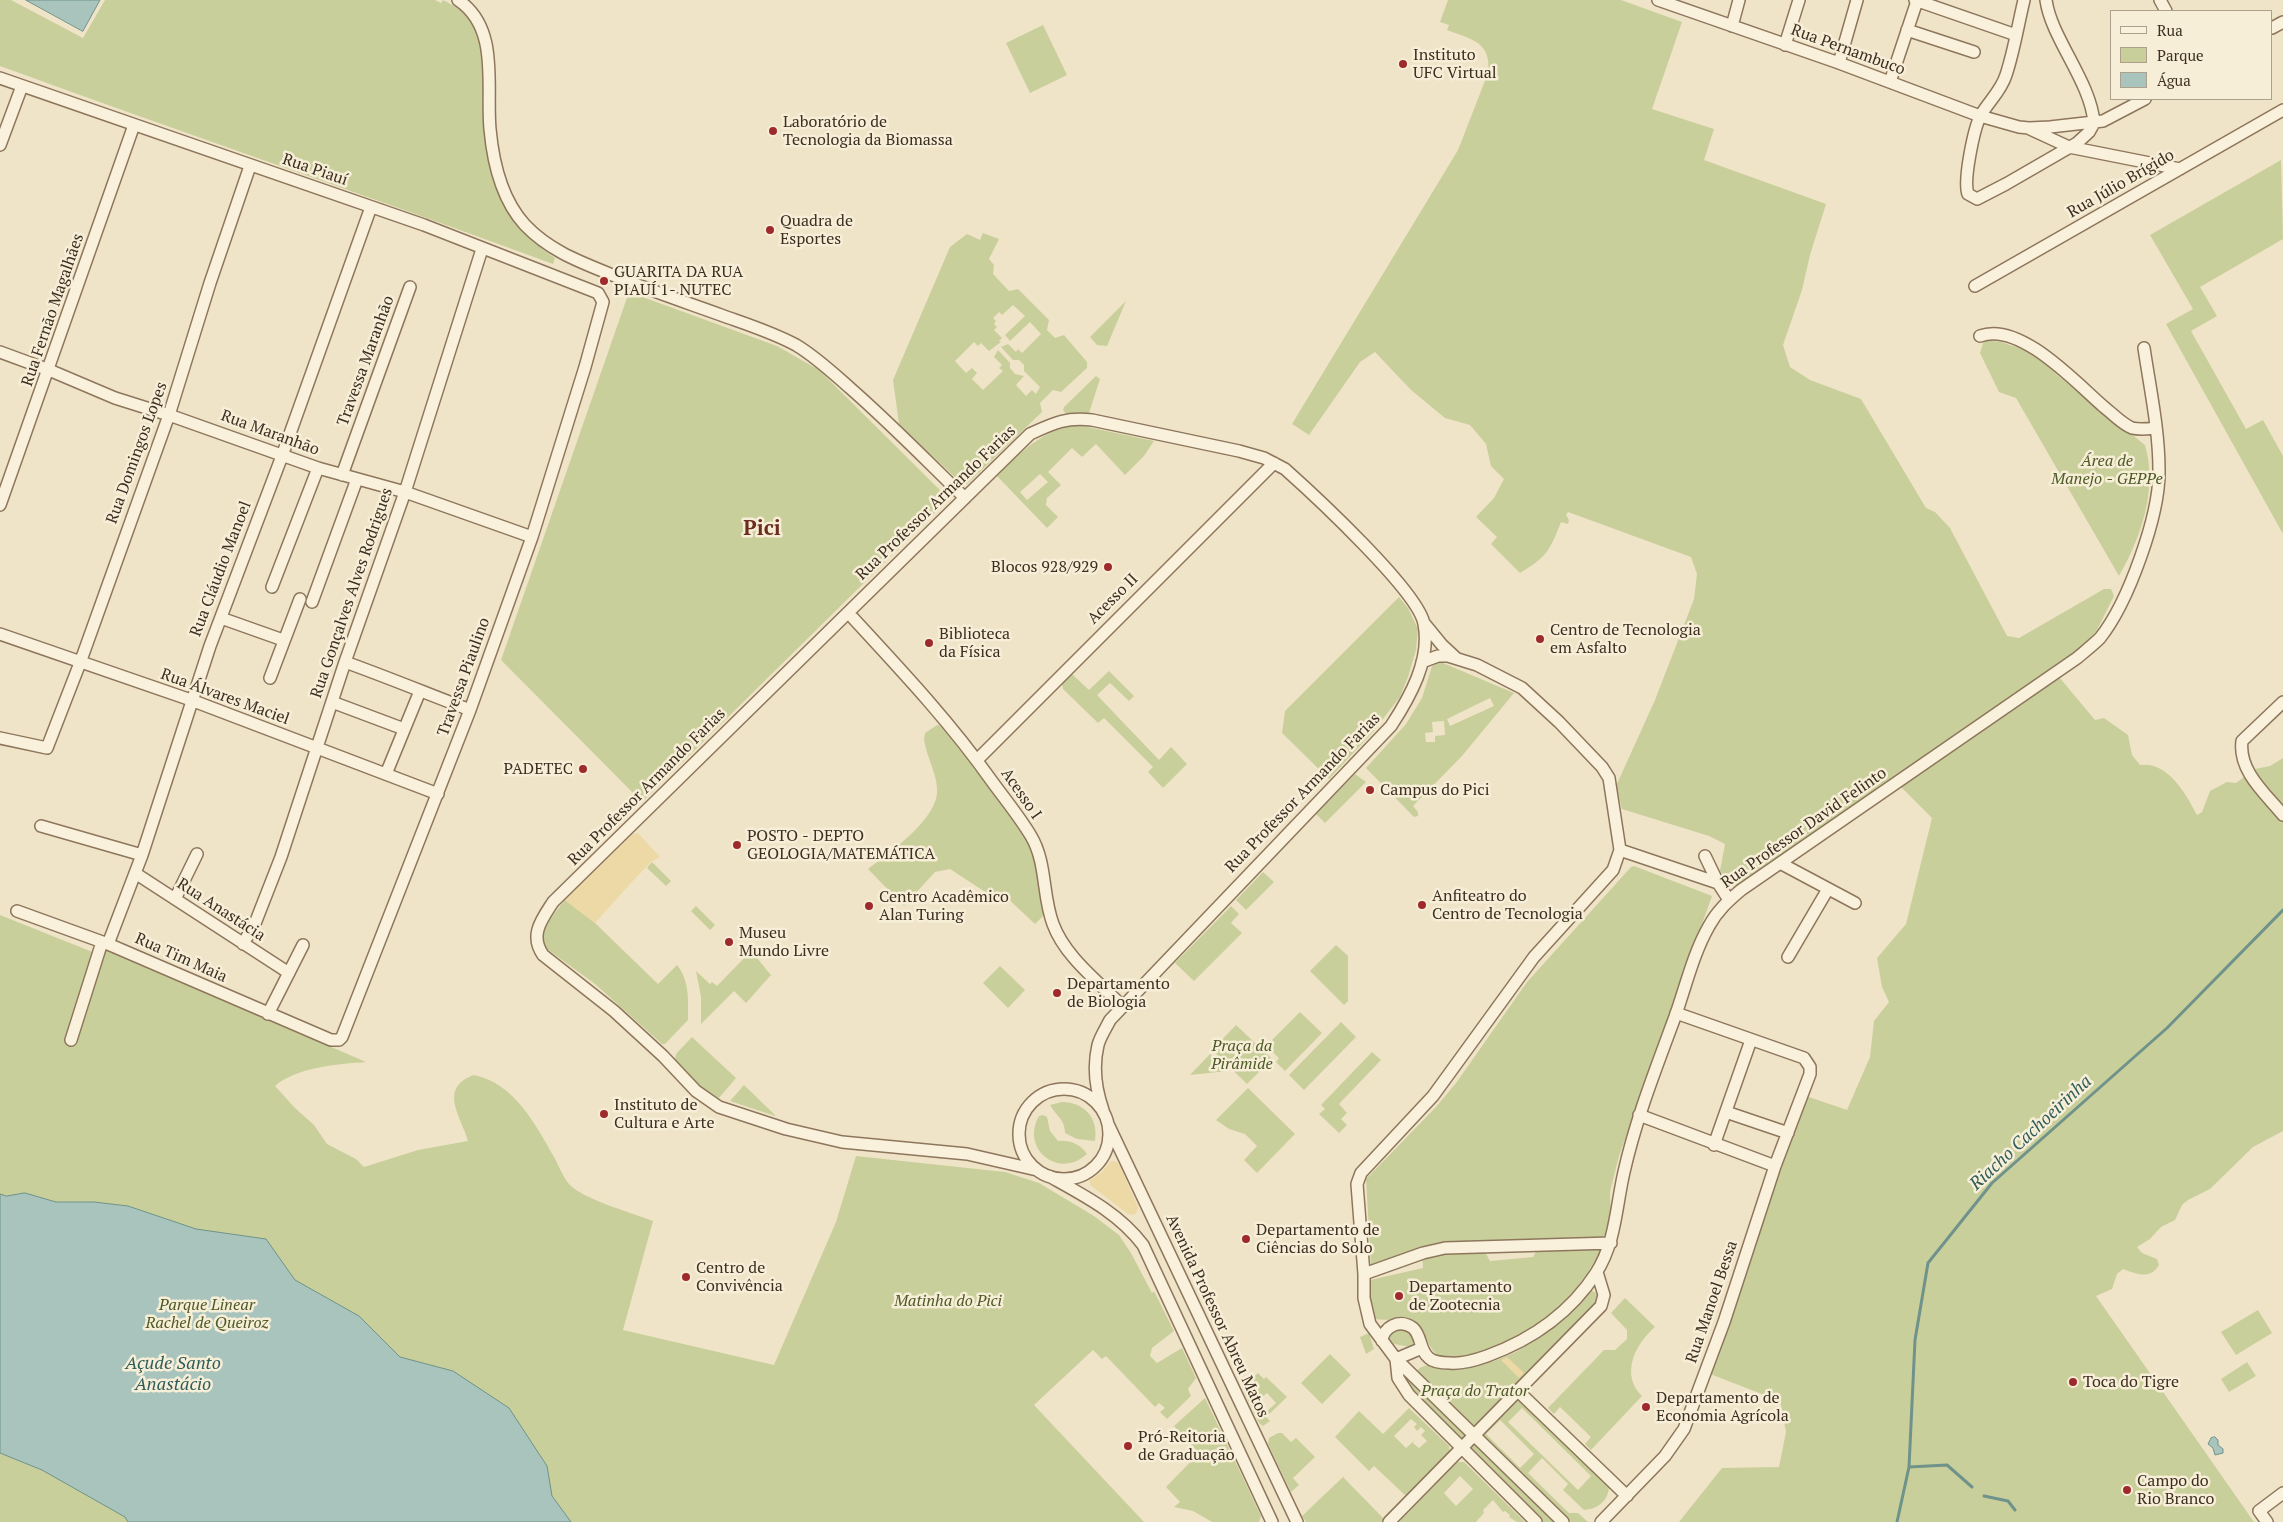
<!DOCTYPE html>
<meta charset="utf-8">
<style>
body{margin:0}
#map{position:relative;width:2283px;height:1522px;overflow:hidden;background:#f0e4c8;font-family:"PT Serif",serif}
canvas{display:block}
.legend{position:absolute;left:2110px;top:10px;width:162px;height:90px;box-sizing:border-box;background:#f7eed8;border:1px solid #ada18e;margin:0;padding:6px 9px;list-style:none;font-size:15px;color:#3d2e20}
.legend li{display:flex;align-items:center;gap:10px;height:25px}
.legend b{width:25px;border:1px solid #ada18e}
</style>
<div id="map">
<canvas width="2283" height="1522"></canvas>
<ul class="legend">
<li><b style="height:6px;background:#faf1dc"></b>Rua</li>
<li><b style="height:14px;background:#c9cf9b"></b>Parque</li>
<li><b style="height:14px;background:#a9c4bc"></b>Água</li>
</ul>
</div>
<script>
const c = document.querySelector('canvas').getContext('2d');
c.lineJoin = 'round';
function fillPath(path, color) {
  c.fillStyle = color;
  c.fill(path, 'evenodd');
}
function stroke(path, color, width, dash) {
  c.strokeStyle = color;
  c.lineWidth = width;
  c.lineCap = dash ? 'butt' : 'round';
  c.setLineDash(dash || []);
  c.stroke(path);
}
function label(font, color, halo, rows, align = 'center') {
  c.font = font + ' "PT Serif",serif';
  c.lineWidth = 5;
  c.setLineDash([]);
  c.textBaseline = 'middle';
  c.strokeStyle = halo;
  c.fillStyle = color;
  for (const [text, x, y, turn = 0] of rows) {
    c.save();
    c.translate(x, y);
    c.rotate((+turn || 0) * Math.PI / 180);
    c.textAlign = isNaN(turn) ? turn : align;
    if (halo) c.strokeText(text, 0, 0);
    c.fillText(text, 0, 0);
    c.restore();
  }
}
const green = new Path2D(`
 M0 0H11L83 38 105 0H435L441 3 443 0C452 5 463 9 469 17 483 35 484 57 484 79 488 156 485 210 555 258L553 264C369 196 184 133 0 66Z
 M1448 0H1621L1682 22 1652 109 1714 129 1704 160 1826 204 1810 255 1802 290 1783 345 1790 367 1810 380 1861 399 1926 508 1935 512 1950 528 2007 636 2019 638 2104 589H2111L2114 596 2097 630 2078 652 2031 697 2059 677 2095 720 2104 718 2128 735 2132 755 2140 765C2168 761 2186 794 2197 815L2202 812 2210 791 2227 782 2236 783 2255 769 2270 766 2283 758V1131L2253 1147 2210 1189 2188 1200 2182 1205 2175 1220 2161 1227 2150 1239 2137 1247 2142 1253 2157 1259 2159 1265C2150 1280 2137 1274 2123 1269L2117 1274 2112 1289 2096 1296 2254 1522H1679L1722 1468 1779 1467 1786 1432 1780 1401 1710 1374 1806 1096 1847 1110 1870 1057 1874 1021 1889 1002 1882 987 1877 958 1906 924 1932 818 1900 786 1792 849 1734 888 1720 871 1725 844 1709 836 1622 809 1616 786 1655 700 1694 599 1697 574 1691 557 1568 512 1566 515 1569 520 1568 524 1561 522C1550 550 1547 557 1520 573L1491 544 1497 537 1476 517 1494 498 1504 479 1491 466 1486 444 1470 425 1445 418 1411 390 1375 352 1360 362 1309 435 1292 424 1458 150 1488 73C1492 42 1471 39 1447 30L1449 25 1440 22Z
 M1043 25 1067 75 1030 93 1006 43Z
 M2281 160 2283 239 2200 287 2217 316 2191 331 2246 429 2263 420 2283 456V534L2166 324 2193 309 2150 235Z
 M983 233 999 239 989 259 994 265 993 274 1009 291 1018 289 1049 320 1047 330 1055 338 1064 335 1087 362V368L1061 392 1053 390 1040 403 1042 412 967 484 961 483 899 424 893 380 950 247 967 234 980 240ZM1013 305 1025 316 1005 335 1010 341 1030 322 1041 334 1022 353 1018 349 1016 352 1008 344 1001 347 1013 360H1019L1024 365V371L1040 387 1036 394 1032 390 1026 396 1016 385 1024 376 1015 374 1010 368V363L998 350 994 357 1002 365 999 368 1003 371 983 390 972 379 977 373 972 368 966 373 955 361 974 342 978 346 981 343 989 351 1001 342 999 341 1002 338 994 330 997 327 994 324 996 321 993 318 999 312 1002 315Z
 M629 292 777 346 819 370 949 499 642 802 501 660Z
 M1126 301 1107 346 1097 345 1090 337Z
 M1984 340 2001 342 2037 354 2057 375 2145 445C2158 488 2141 538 2119 576L2016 398 1999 392 1980 353Z
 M1096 376 1100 379 1089 413 1066 414 1063 410 1064 407Z
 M1078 425 1154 441 1144 456 1125 475 1096 444 1082 457 1072 448 1048 472 1061 485 1047 498 1046 505 1058 517 1047 528 997 476C1021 452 1043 429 1078 425ZM1040 474 1048 482 1027 500 1020 492Z
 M1399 597 1408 608 1418 629 1416 650 1408 677 1400 697 1372 733 1329 779 1282 733 1285 711Z
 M1438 663H1443L1514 693 1462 756 1413 806 1418 812V816L1414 817 1366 768 1406 724 1422 698 1432 666ZM1490 698 1494 706 1450 726 1447 719ZM1444 721 1445 735 1435 736V742H1426L1425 733 1433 732 1432 722Z
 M1109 671 1134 696 1129 701 1110 683 1097 695 1159 760 1171 747 1187 764 1163 788 1148 772 1153 767 1104 718 1098 723 1063 689 1062 684 1072 674 1089 690Z
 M937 725 944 726 1026 836 1038 867 1044 915 1035 924 1004 895 993 897 950 869 935 872 904 906 868 869C889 853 940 818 937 788 936 771 926 756 924 739L925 733Z
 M1355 774 1366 782 1325 823 1316 814Z
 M652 862 671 881 666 886 647 868Z
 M1634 866 1712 896 1619 1156 1610 1192 1611 1222 1607 1234 1602 1237 1436 1243 1375 1268 1371 1266 1366 1179 1436 1107 1456 1083 1527 982 1631 867Z
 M1263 872 1274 882 1246 910 1236 900Z
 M565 900 595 923 658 984 677 965C690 981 688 1001 688 1020L665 1044H662L595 984 543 946C539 929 555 913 565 900Z
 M696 906 715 925 710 930 691 911Z
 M1231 906 1239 914 1231 923 1242 933 1194 981 1175 963Z
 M0 915 100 955 102 948 366 1062C338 1064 297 1067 275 1086L295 1108 314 1125 327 1144 356 1159 364 1167 418 1150 468 1141C462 1118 437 1088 474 1075 514 1083 536 1125 554 1157 559 1166 563 1177 569 1184 582 1199 633 1213 653 1221L623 1330 774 1365 836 1222 856 1156 1005 1172 1039 1183 1094 1216 1119 1235 1131 1253 1152 1293 1154 1291 1174 1331 1152 1348 1150 1356 1157 1363 1182 1348 1196 1378 1188 1389 1191 1396 1167 1419 1160 1412 1165 1408 1159 1403 1155 1407 1106 1356 1102 1359 1093 1350 1034 1405 1144 1522H0Z
 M1336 945 1348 956V1001L1344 1005 1310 971Z
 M751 951C757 957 763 966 771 975L746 1003 734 991 701 1024V997L696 971 710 984 712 982 717 986Z
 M1000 966 1025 990 1008 1008 983 983Z
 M1300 1012 1322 1033 1285 1071 1276 1062 1279 1058 1266 1046Z
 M1341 1022 1356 1037 1304 1090 1289 1075Z
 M1236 1025 1272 1059 1247 1084 1212 1050Z
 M692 1037 736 1078 719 1098 700 1087 675 1059 676 1054Z
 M1372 1052 1381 1060 1339 1104 1347 1113 1341 1119 1347 1125 1339 1133 1319 1114 1325 1109 1321 1105Z
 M1210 1054 1228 1071 1190 1075Z
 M744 1085 775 1115V1116L730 1101Z
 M1248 1088 1295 1134 1257 1173 1244 1160 1257 1146 1245 1134 1229 1129 1216 1120Z
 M1062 1102C1084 1102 1099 1118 1095 1141L1077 1139 1065 1133C1065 1119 1056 1116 1050 1105Z
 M1043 1115 1047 1117 1050 1131 1058 1141C1070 1140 1080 1144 1087 1154 1059 1180 1020 1149 1039 1116Z
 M1598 1246 1601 1250C1577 1296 1540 1331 1490 1349 1476 1354 1461 1360 1446 1358 1426 1354 1429 1334 1417 1324 1406 1315 1386 1323 1373 1318L1368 1299 1370 1280 1423 1268 1422 1256 1484 1250 1490 1261 1533 1257 1538 1248Z
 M1589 1290 1595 1292 1599 1299 1477 1425H1473L1415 1374C1422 1357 1461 1367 1476 1365 1522 1359 1560 1322 1589 1290Z
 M1625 1298 1655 1327C1635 1344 1620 1375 1642 1396L1591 1450 1585 1444 1591 1437 1560 1407 1554 1414 1548 1408 1604 1350H1615L1627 1339V1330L1611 1313Z
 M2258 1310 2272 1333 2236 1355 2221 1332Z
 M1402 1329 1411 1333 1415 1341 1410 1347 1394 1344 1388 1337 1390 1332Z
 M1369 1333 1374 1349 1366 1354 1360 1337Z
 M1330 1354 1351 1375 1322 1404 1301 1383Z
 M2247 1362 2256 1376 2229 1392 2221 1379Z
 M1258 1373 1264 1379 1266 1377 1287 1397 1266 1417 1270 1421 1263 1426 1259 1423 1243 1389 1245 1385ZM1267 1393 1276 1403 1267 1411 1258 1401Z
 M1408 1377 1466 1434 1463 1440 1456 1438 1403 1381Z
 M1205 1398 1261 1516 1259 1522H1212L1193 1511 1174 1507 1180 1502 1166 1487 1199 1453 1174 1426Z
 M1521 1400 1609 1487C1608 1501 1598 1509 1584 1510L1563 1490 1568 1484 1542 1458 1528 1473 1569 1513H1578L1588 1522H1571L1483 1437V1433L1514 1401ZM1522 1408 1591 1476 1578 1490 1508 1422ZM1500 1420 1534 1454 1520 1468 1486 1434Z
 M1409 1408 1449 1446 1450 1453 1407 1497 1374 1466 1369 1471 1335 1437 1359 1411 1383 1434ZM1411 1419 1417 1424 1414 1427 1417 1431 1421 1427 1425 1431 1421 1435 1427 1441 1419 1448 1413 1443 1415 1440 1406 1448 1394 1436Z
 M1278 1433H1282L1291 1442 1296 1438 1315 1457 1293 1478 1299 1485 1291 1492 1268 1444 1269 1438Z
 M1474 1443 1556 1522H1542L1470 1450Z
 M1457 1462H1464L1525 1522H1517L1509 1517 1510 1515 1505 1511 1503 1512 1493 1500 1483 1510 1484 1513 1476 1522H1399ZM1460 1476 1473 1489 1456 1506 1444 1493Z
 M1343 1477 1385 1520 1383 1522H1306L1302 1516Z`);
const sand = new Path2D(`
 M638 833 660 857 651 862 631 883 595 923 565 900 633 834Z
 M1111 1161H1115L1119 1164 1138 1207 1137 1212 1133 1215 1128 1214 1090 1185V1180L1102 1172Z
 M1507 1357 1524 1373 1519 1378 1501 1360Z`);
const water = new Path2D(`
 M26 0H100L83 31Z
 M25 1193 56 1202H94L128 1206 196 1229 266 1239 295 1280 359 1316 400 1357 453 1371 509 1408 547 1466 552 1496 571 1522H128L125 1517 42 1470 0 1453V1194L6 1196Z
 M2215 1437 2218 1440V1445L2223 1449V1453L2215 1455 2213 1448 2208 1444 2211 1438Z`);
const stream = new Path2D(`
 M1909 1467 1947 1465 1972 1487
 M1984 1496 2008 1501 2015 1510
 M1897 1522 1909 1467 1915 1340 1928 1263 1992 1183 2167 1028 2283 910`);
const minor = new Path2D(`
 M458 0C500 28 486 86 490 129 493 162 502 200 525 225 548 249 575 260 605 272 643 288 682 301 721 315 746 324 772 332 796 345 816 357 833 373 850 388 890 423 927 461 965 498
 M1658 0 1839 63 1980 116 2019 127 2029 128 2050 127 2103 121 2145 99
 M1915 0 2016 35
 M2024 0C2018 25 2014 51 2006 75 2001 91 1989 101 1981 115 1974 127 1963 181 1968 194L1977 199 2006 184 2077 143 2089 132 2094 123
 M2046 0C2051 38 2091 82 2094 123
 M2160 0 2166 11
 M1732 26 1739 0
 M2272 28 2283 22
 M1907 30 1974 52
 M1785 45 1799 0
 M1839 63 1857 0
 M0 78 424 225 598 293 603 302 585 367 532 537 470 710 342 1037 339 1040H331L108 944 17 911
 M1890 82 1917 1
 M2030 129 2069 147 2180 169
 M0 145 22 86
 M1975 286 2283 110
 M1980 336C2020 321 2076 383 2104 407 2113 414 2122 424 2132 428 2140 430 2147 429 2155 428
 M0 352 49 370 115 398 169 415 318 468 405 492 532 537
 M342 475 410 287
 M0 505 134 125
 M272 587 318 468
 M312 602 357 479
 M221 618 283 640
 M853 618C901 670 950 722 991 780 1004 798 1019 816 1031 836 1047 863 1042 895 1053 924 1065 957 1099 982 1123 1007
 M1424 623 1442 645 1456 658
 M0 634 191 700 438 794
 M345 662C387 677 428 694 470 710
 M1422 662 1438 656H1448L1477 665 1522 688 1559 722 1602 767 1609 778 1620 850 1613 870 1534 957 1433 1096 1361 1173 1357 1184 1364 1274V1298L1370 1324 1396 1359 1563 1522
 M270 678 300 599
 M332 702 404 729
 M2283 702 2242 741C2238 771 2266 794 2283 815
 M0 738 47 748 80 663 169 415 210 283 250 166
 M977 760 1274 463
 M386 774 420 691
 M41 826 142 855
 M1620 850 1718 883 1729 900
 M1705 856 1718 883
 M1780 863 1855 903
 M135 873 289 973
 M175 899 197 854
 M108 944 142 855 210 646 282 456 371 207
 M243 944 256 921 281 857 345 662 405 492 482 249
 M1788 957 1828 889
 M268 1014 303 945
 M71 1040 102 942
 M1019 1134a45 45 0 1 1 90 0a45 45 0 1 1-90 0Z
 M1726 1112 1788 1133
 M1639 1115 1775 1166
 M1108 1124 1297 1522
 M1714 1145 1751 1040
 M1037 1170 967 1154 842 1142 786 1129 719 1107 696 1091 663 1056 614 1011 543 955C529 935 542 919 553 902L1030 434C1054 423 1066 417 1092 420L1239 451 1264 458 1285 469C1313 494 1419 592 1424 624 1431 660 1410 697 1391 726L1110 1020C1106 1028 1100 1037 1098 1045 1093 1066 1096 1090 1103 1110
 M1049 1176C1083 1195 1119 1213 1143 1245L1272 1522
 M1364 1274 1423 1253 1445 1248 1611 1243
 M1382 1341C1383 1327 1400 1318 1413 1328 1422 1336 1419 1350 1429 1358 1433 1362 1444 1363 1450 1363 1462 1364 1476 1360 1487 1356 1531 1340 1570 1313 1596 1273 1616 1242 1616 1206 1624 1172 1636 1118 1657 1066 1676 1014 1686 985 1694 952 1709 926 1717 911 1728 901 1741 890L2077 658C2084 652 2093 645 2100 638 2128 603 2160 515 2159 470 2159 430 2150 388 2144 348
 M1396 1359 1398 1378 1409 1395 1536 1522
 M1396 1359 1422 1348
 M1518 1391 1627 1496
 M1389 1522 1601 1306 1604 1295 1597 1272
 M1601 1522 1665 1456 1684 1429 1724 1322 1775 1166 1810 1074V1067L1804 1058 1676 1013
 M2267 1522 2259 1511 2283 1493`);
const markers = [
 [1403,64,5,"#9e2a2b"],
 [773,131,5,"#9e2a2b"],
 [770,230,5,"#9e2a2b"],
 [604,281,5,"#9e2a2b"],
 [1108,567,5,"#9e2a2b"],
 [1540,639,5,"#9e2a2b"],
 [929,643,5,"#9e2a2b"],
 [583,769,5,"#9e2a2b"],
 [1370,790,5,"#9e2a2b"],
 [737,845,5,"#9e2a2b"],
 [1422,905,5,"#9e2a2b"],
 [869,906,5,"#9e2a2b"],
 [729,942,5,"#9e2a2b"],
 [1057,993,5,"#9e2a2b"],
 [604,1114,5,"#9e2a2b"],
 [1246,1239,5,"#9e2a2b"],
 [686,1277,5,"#9e2a2b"],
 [1399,1296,5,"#9e2a2b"],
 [2073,1382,5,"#9e2a2b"],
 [1646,1407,5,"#9e2a2b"],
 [1128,1446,5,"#9e2a2b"],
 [2127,1490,5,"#9e2a2b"]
];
const streetNames = [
 ["Rua Pernambuco",1848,50,20],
 ["Rua Piauí",315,170,19],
 ["Rua Júlio Brígido",2121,184,-30],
 ["Rua Fernão Magalhães",53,310,-71],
 ["Travessa Maranhão",366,361,-70],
 ["Rua Maranhão",270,433,20],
 ["Rua Domingos Lopes",137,453,-70],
 ["Rua Professor Armando Farias",936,503,-44],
 ["Rua Cláudio Manoel",221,569,-69],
 ["Rua Gonçalves Alves Rodrigues",352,593,-71],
 ["Acesso II",1113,599,-45],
 ["Travessa Piaulino",464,677,-70],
 ["Rua Álvares Maciel",225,697,20],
 ["Rua Professor Armando Farias",647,787,-45],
 ["Rua Professor Armando Farias",1303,793,-46],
 ["Acesso I",1021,794,55],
 ["Rua Professor David Felinto",1804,828,-35],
 ["Rua Anastácia",221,910,33],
 ["Rua Tim Maia",181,958,24],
 ["Rua Manoel Bessa",1712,1302,-71],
 ["Avenida Professor Abreu Matos",1217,1316,65]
];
const poiNames = [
 ["Instituto",1413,55],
 ["UFC Virtual",1413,73],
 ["Laboratório de",783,122],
 ["Tecnologia da Biomassa",783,140],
 ["Quadra de",780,221],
 ["Esportes",780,239],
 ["GUARITA DA RUA",614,272],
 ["PIAUÍ 1- NUTEC",614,290],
 ["Blocos 928/929",1098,567,"right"],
 ["Centro de Tecnologia",1550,630],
 ["em Asfalto",1550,648],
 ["Biblioteca",939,634],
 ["da Física",939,652],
 ["PADETEC",573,769,"right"],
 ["Campus do Pici",1380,790],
 ["POSTO - DEPTO",747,836],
 ["GEOLOGIA/MATEMÁTICA",747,854],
 ["Anfiteatro do",1432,896],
 ["Centro de Tecnologia",1432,914],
 ["Centro Acadêmico",879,897],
 ["Alan Turing",879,915],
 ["Museu",739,933],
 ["Mundo Livre",739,951],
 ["Departamento",1067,984],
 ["de Biologia",1067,1002],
 ["Instituto de",614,1105],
 ["Cultura e Arte",614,1123],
 ["Departamento de",1256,1230],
 ["Ciências do Solo",1256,1248],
 ["Centro de",696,1268],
 ["Convivência",696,1286],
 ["Departamento",1409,1287],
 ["de Zootecnia",1409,1305],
 ["Toca do Tigre",2083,1382],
 ["Departamento de",1656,1398],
 ["Economia Agrícola",1656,1416],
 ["Pró-Reitoria",1138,1437],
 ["de Graduação",1138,1455],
 ["Campo do",2137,1481],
 ["Rio Branco",2137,1499]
];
const parkNames = [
 ["Área de",2107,461],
 ["Manejo - GEPPe",2107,479],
 ["Praça da",1242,1046],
 ["Pirâmide",1242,1064],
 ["Matinha do Pici",948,1301],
 ["Parque Linear",207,1305],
 ["Rachel de Queiroz",207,1323],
 ["Praça do Trator",1475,1391]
];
const waterNames = [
 ["Riacho Cachoeirinha",2031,1133,-43],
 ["Açude Santo",173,1364],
 ["Anastácio",173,1385]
];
const districtNames = [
 ["Pici",762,529]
];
fillPath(green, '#c9cf9b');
fillPath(sand, '#ecd9a5');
fillPath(water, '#a9c4bc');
stroke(water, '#6f938a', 1);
stroke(stream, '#6f938a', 3);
stroke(minor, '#8d765c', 14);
stroke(minor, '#faf1dc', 11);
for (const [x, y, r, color] of markers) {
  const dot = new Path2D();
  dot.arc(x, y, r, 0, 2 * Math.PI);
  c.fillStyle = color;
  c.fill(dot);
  stroke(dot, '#f7eed8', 2);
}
label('16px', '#3d2e20', '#f7eed8', streetNames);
label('16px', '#3d2e20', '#f7eed8', poiNames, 'left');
label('italic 16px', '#4d5a26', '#f7eed8', parkNames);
label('italic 18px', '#2f5d5a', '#f7eed8', waterNames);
label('bold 21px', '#6b2e1e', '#f7eed8', districtNames);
</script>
